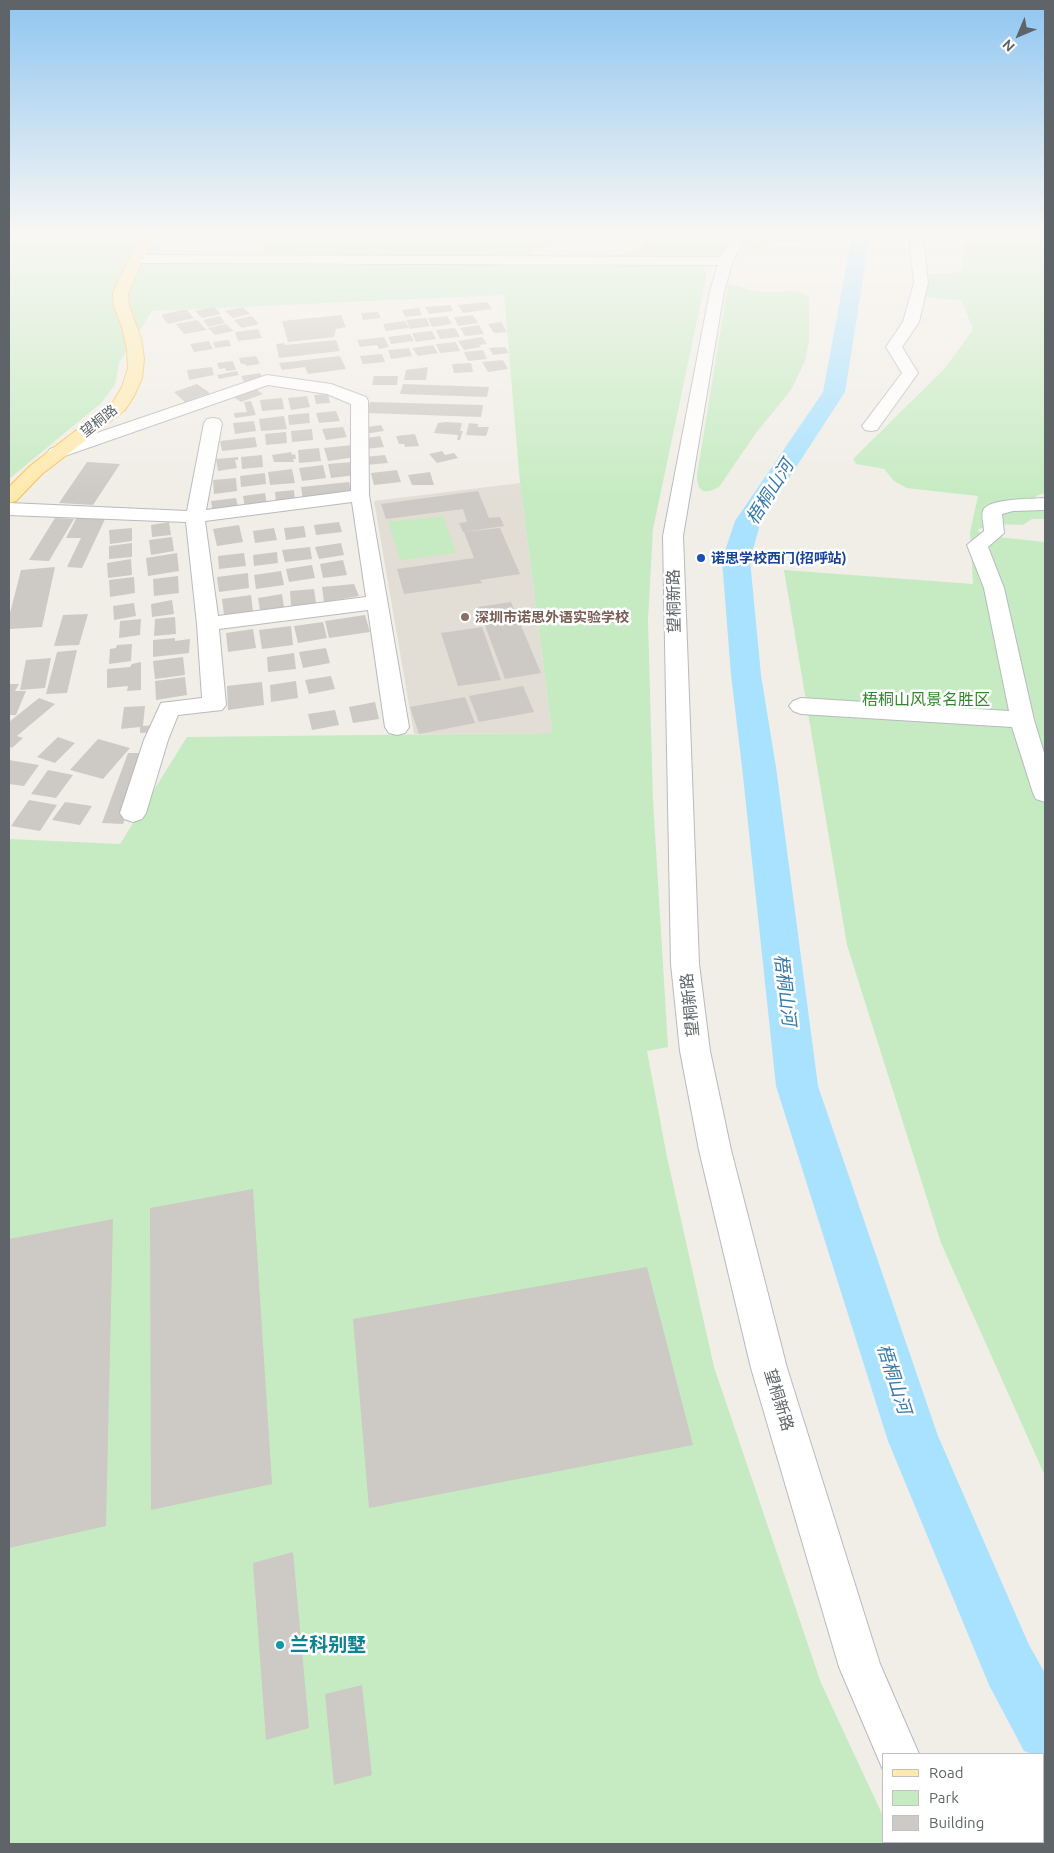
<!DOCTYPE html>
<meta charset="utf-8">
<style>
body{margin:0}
#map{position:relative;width:1054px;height:1853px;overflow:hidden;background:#f1eee7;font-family:Ubuntu,sans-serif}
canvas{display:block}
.frame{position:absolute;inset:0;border:10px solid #5e6468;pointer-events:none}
.legend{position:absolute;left:882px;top:1753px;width:162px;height:90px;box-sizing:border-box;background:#fff;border:1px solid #bfc1c3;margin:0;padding:6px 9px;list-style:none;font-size:15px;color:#5e6468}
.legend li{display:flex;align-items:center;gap:10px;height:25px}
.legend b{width:25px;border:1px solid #bfc1c3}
.north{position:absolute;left:994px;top:10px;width:50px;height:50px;-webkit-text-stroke:4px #fff;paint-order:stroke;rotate:225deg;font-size:14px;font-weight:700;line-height:20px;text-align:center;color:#5e6468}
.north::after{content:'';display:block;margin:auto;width:18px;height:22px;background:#5e6468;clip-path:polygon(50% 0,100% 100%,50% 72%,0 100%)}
</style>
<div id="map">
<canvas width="1054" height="1853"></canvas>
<div class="frame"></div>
<ul class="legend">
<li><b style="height:6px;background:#ffeaae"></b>Road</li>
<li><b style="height:14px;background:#c6ebc2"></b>Park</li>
<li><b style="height:14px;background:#cdc9c4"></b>Building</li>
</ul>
<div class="north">N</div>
</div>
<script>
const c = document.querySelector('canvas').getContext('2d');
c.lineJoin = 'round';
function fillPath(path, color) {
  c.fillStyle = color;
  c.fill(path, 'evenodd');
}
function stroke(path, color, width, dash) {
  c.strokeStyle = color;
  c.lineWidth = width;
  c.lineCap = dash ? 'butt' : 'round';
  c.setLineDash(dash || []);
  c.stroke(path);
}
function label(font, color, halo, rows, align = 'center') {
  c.font = font + ' Ubuntu,"Noto Sans SC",sans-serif';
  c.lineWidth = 5;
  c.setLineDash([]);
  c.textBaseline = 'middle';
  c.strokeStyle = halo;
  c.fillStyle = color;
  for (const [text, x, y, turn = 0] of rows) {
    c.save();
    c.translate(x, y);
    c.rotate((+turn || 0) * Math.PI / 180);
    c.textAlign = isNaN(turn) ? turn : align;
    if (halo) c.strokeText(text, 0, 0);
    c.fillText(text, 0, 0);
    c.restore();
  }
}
const education = new Path2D(`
 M520 483 552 733 414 734 374 501Z`);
const green = new Path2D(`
 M9 235H163L157 260 704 264 706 278 653 529 648 620 653 800 668 1047 647 1051 667 1157 714 1367 821 1683 883 1816V1842H895L896 1844H9V839L120 844 187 737 552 733 520 483 504 295 152 311 119 363 115 385 101 403 9 479Z
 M266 235H573L534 251 532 254C545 259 626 257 637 250 642 247 648 240 649 235H732L718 258 306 257 284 253H268L262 250Z
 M745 235C760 235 792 232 803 240 786 247 778 236 760 249L743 246 741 244Z
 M964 235H1045V493L1038 495 1032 501 1040 506 1045 505V519H1032L1023 525 995 524 979 529 978 531 988 536 1045 542V1476L941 1243 847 945 784 570 973 584 970 532 978 496 907 488 894 481 884 469 856 464 853 459 944 369 973 330 962 301 925 297 927 274H950L963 270Z
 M728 284C739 286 749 290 759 292 779 295 792 285 809 297V340L805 361 791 390 756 433 719 487C704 495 697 492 697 475Z
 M443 516 456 553 400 560 388 522Z`);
const river = new Path2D(`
 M852 235H870L845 392 761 521 750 560 761 675 776 767 818 1086 938 1436 1029 1645 1045 1673V1760L1043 1759V1754H1032L1024 1751 989 1685 888 1441 776 1086 742 767 731 675 722 560 735 521 823 392Z`);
const building = new Path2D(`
 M487 302 492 309 463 313 458 305Z
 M450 305 453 311 429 314 425 307Z
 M214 307 221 314 202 318 195 311Z
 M243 307 250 314 233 318 225 311Z
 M419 308 422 315 405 317 402 310Z
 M181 310H187L194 318 168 324 161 315Z
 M378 312 381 318 363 320 361 313Z
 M341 315 346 327 336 329 334 337 288 342 282 321Z
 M473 315 478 323 458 326 454 317Z
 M220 316 225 323 208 327 203 320Z
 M252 316 259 324 242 328 234 320Z
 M447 316 452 324 432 327 428 318Z
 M426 318 430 326 410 329 406 320Z
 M197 320 207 330 184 334 176 324Z
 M405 321 409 328 386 331 383 324Z
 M501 322 507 332 494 333 488 324Z
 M226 324 234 331 215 335 208 328Z
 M479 325 484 334 465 336 460 328Z
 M455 328 460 337 440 339 436 330Z
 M258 329 262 338 238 341 235 332Z
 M432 331 436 339 416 342 412 333Z
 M410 334 414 341 391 344 388 337Z
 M384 337 389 347 379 349 377 345 360 347 357 340Z
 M482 337 487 344 479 345 481 347 464 350 458 341Z
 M229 340 231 346 215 348 213 342Z
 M336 340 340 351 279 358 276 344 284 343 285 345Z
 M209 341 213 349 194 352 190 344Z
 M456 342 460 351 440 353 436 344Z
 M433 345 438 353 418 356 412 348Z
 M505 347 509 353 493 355 489 348Z
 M409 348 412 356 391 359 388 350Z
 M483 350 487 359 468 361 464 352Z
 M382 354 385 362 363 364 360 356Z
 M256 356 260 364 246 366 245 364H241L239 358Z
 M340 356 346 369 308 374 305 367 282 370 279 363Z
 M503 360 508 369 488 372 482 362Z
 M233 361 236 370 226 371 225 368 219 369 217 363Z
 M471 363 473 372 454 373 452 364Z
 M212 367 214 375 189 380 187 370Z
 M428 367 426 380H404L406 370Z
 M237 371 239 375 219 379 217 375Z
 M260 373 263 379 244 382 241 376Z
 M374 376H398L397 385H372Z
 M197 384 210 393 185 402 174 392Z
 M403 384 489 387 487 397 400 394Z
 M254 388 263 394 241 402 232 396Z
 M328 394 330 403 316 404 314 395Z
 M307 396 310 407 291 410 288 398Z
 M282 398 284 409 262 411 260 400Z
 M251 401 256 415 235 418 234 413 247 412 244 402Z
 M370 402 483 405 481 417 366 413Z
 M336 411 340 421 319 423 316 413Z
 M309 413 310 423 289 425 288 415Z
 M284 416 287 429 261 431 259 419Z
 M254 421 256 431 235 434 233 423Z
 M446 422 462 423 460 431H463L460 440H457L458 435 434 433 438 423Z
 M469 423 478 424V427H489L486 436 466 435Z
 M381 425 384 431 364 434 361 428Z
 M343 427 347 437 326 440 322 429Z
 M312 429 313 440 292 442 291 431Z
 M286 432 287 443 266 445 265 434Z
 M415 434 419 446 405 447 404 444H399L396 436Z
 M380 436 384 447 365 449 361 439Z
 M255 437 257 447 222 451 220 441Z
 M352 445 356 457 328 461 324 448Z
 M319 448 321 461 299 463 298 450Z
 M442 451 445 455 454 453 458 458 437 463 429 454Z
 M291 452 292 455 295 454 296 459H293L294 462H274L272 455Z
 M262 455 263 467 242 469 241 457Z
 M385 455 388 463 366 465 364 457Z
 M238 457V460H235L237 468 218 471 216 459Z
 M87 462 120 464 93 505 59 503Z
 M352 462 356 475 331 478 328 464Z
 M323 465 326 478 302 481 299 468Z
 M292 469 295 483 270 485 268 472Z
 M397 470 401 482 374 485 371 473Z
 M430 472 434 485H412L408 475Z
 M265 473 266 484 241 487 240 476Z
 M236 478 237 491 214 494 213 480Z
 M349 482 352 494 303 500 301 487Z
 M294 490 295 501 276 503 275 492Z
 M478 491 489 518 500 517 504 526 463 532 459 523 467 522 463 509 386 519 381 504Z
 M265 493 267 505 245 508 243 496Z
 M236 498 239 511 213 514 211 501Z
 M77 517H106L82 568 67 567 81 538H66Z
 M55 518 74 519 49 561 29 560Z
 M169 522 171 535 152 537 151 525Z
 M339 522 342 532 316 535 314 525Z
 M239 525 243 542 217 546 213 529Z
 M304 526 306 537 286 540 284 528Z
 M132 528V541L110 544 109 530Z
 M274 528 277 540 255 543 253 531Z
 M500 528 520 574 480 580 482 583 404 594 397 569 474 558 464 532Z
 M172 537 174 551 151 555 149 540Z
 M132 543V557L109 559V546Z
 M341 543 344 555 319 559 315 547Z
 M310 547 312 559 285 562 282 550Z
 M277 552 278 563 254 566 253 555Z
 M177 553 179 571 148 576 146 558Z
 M244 553 246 566 219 569 218 556Z
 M131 559 132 575 108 578 107 563Z
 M343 560 347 575 323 578 320 564Z
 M312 565 315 578 289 582 286 569Z
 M55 567 42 627 9 629V617L21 570Z
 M281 571 284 585 256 589 254 575Z
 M248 573 249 588 219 592 217 577Z
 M178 576 179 593 154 596 153 579Z
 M134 577 135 593 110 597 109 580Z
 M354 584 359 596 324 602 322 587Z
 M314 589 316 603 291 606 290 591Z
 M282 594 284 607 260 610 258 598Z
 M251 595 253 612 224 615 222 599Z
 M172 600 174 614 152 617 151 604Z
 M511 602 541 673 505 679 478 607Z
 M134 603 136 616 114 620 113 606Z
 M88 614 79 645 54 646 63 615Z
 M365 615 370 632 329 638 325 621Z
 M175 617 176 634 154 636 155 619Z
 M141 619 140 635 119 638 120 621Z
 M323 622 327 638 298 643 294 626Z
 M291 626 293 645 262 649 259 630Z
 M482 627 501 680 458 686 441 633Z
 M253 629 256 648 228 652 226 633Z
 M175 638V641L190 639 189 653 153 657V640Z
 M132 644 131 661 109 664 110 649 116 648 117 645Z
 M326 648 330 663 303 668 299 652Z
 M77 650 67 693 46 694 57 652Z
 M294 653 296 669 268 672 267 657Z
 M183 657 185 675 155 679 153 661Z
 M51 658 45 688 20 690 26 660Z
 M141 662V690L127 691 128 686 107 688V669L130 667 132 664Z
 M331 676 335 689 309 694 305 680Z
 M185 677 187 695 156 700 155 681Z
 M296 681 298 698 271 702 270 685Z
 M262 682 264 705 228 710 227 686Z
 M9 684H19L15 691H26L16 715H9Z
 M523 686 534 712 479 722 469 696Z
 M465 697 475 723 419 734 410 707Z
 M39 698 55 704 17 736 23 738 12 748 9 746V722Z
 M375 702 379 719 353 723 349 707Z
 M145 706 143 726 154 725 153 732 140 733V727L121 729 124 707Z
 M335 710 339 725 312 730 308 714Z
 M58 737 75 743 55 763 37 757Z
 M98 739 130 748 103 779 70 770Z
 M128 753H148L123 824 102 823Z
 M9 760 39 765 24 786 9 784Z
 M48 770 73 775 56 798 31 794Z
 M29 800 57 805 40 831 11 826Z
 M65 802 92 806 80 825 52 820Z
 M253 1189 272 1484 151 1510 150 1208Z
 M113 1219 106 1526 9 1548V1239Z
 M647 1267 693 1445 369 1508 353 1319Z
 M293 1552 309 1728 266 1740 253 1563Z
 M362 1685 372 1775 334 1785 325 1694Z`);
const minor = new Path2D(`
 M733 235H747L733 261 724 291 683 536 699 964 710 1051 731 1150 787 1368 880 1664 919 1754H883V1770L839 1667 751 1368 699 1150 680 1051 671 964 663 536 710 291 718 265 138 263 133 262 131 259 133 256 138 255 721 257Z
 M909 235H923L928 283 919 322 902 347 918 373 877 430 871 431 865 430 862 426 902 373 886 347 903 322 914 283Z
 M267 375 331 384 366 397 368 401 369 495 409 727 405 733 397 735 389 733 385 727 368 610 219 629 226 705 222 710 178 715 168 740 146 813 142 819 133 822 124 819 120 813 144 740 161 703 202 698 197 624 186 522 9 515V503L187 511 204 423 207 419 213 418 219 419 222 423 206 510 351 491V404L327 394 268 385 62 457 56 458 50 457 47 453 50 449ZM352 502 366 597 218 616 205 521Z
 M1045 498V510L1013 511 1002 514 1004 533 988 547 1004 588 1034 720 1045 756V802L1036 799 1033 793 1012 727 801 714 793 711 789 706 793 701 801 698 1009 711 984 588 967 545 984 531C984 525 981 516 983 511 986 498 1034 499 1045 498Z
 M921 1842H968L969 1844H922Z`);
const major = new Path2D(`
 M140 235H154L128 293 129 306 141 338 144 359 142 378 134 396 125 410 42 474 16 501 9 503V487L30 466 113 402 122 387 128 368 127 349 122 327 114 306 113 293Z`);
const markers = [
 [701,558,5,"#1a4fb4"],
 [465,617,5,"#8d6e63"],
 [280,1645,5,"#0f9aa8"]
];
const farStreetnames = [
 ["望桐路",99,421,-38]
];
const farTransitnames = [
 ["诺思学校西门(招呼站)",711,558]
];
const farEducationnames = [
 ["深圳市诺思外语实验学校",475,617]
];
const streetNames = [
 ["望桐新路",674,601,-91],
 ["望桐新路",690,1005,-96],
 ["望桐新路",779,1400,73]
];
const parkNames = [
 ["梧桐山风景名胜区",926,700]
];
const waterNames = [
 ["梧桐山河",770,492,-58],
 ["梧桐山河",785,990,83],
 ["梧桐山河",894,1379,72]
];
const nearCulturenames = [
 ["兰科别墅",290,1645]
];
fillPath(education, '#e2ddd5');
fillPath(green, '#c6ebc2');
fillPath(river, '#a9e2ff');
fillPath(building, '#cdc9c4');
stroke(minor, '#b7babe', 2);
stroke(major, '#febd53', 2);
fillPath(minor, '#fff');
fillPath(major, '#ffeaae');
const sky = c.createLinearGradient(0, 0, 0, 495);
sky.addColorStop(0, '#8fc6f1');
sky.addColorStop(0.47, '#f9f7f4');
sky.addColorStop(1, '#f9f7f400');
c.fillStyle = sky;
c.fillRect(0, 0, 1054, 495);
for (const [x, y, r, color] of markers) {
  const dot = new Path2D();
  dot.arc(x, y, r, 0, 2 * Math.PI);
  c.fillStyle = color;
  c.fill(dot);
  stroke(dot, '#fff', 2);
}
label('14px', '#5e6468', '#fff', farStreetnames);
label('bold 14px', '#164399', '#fff', farTransitnames, 'left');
label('bold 14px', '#785e54', '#fff', farEducationnames, 'left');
label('16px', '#5e6468', '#fff', streetNames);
label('16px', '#32872e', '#fff', parkNames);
label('italic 18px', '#367aa9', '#fff', waterNames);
label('bold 19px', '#0d838f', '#fff', nearCulturenames, 'left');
</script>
